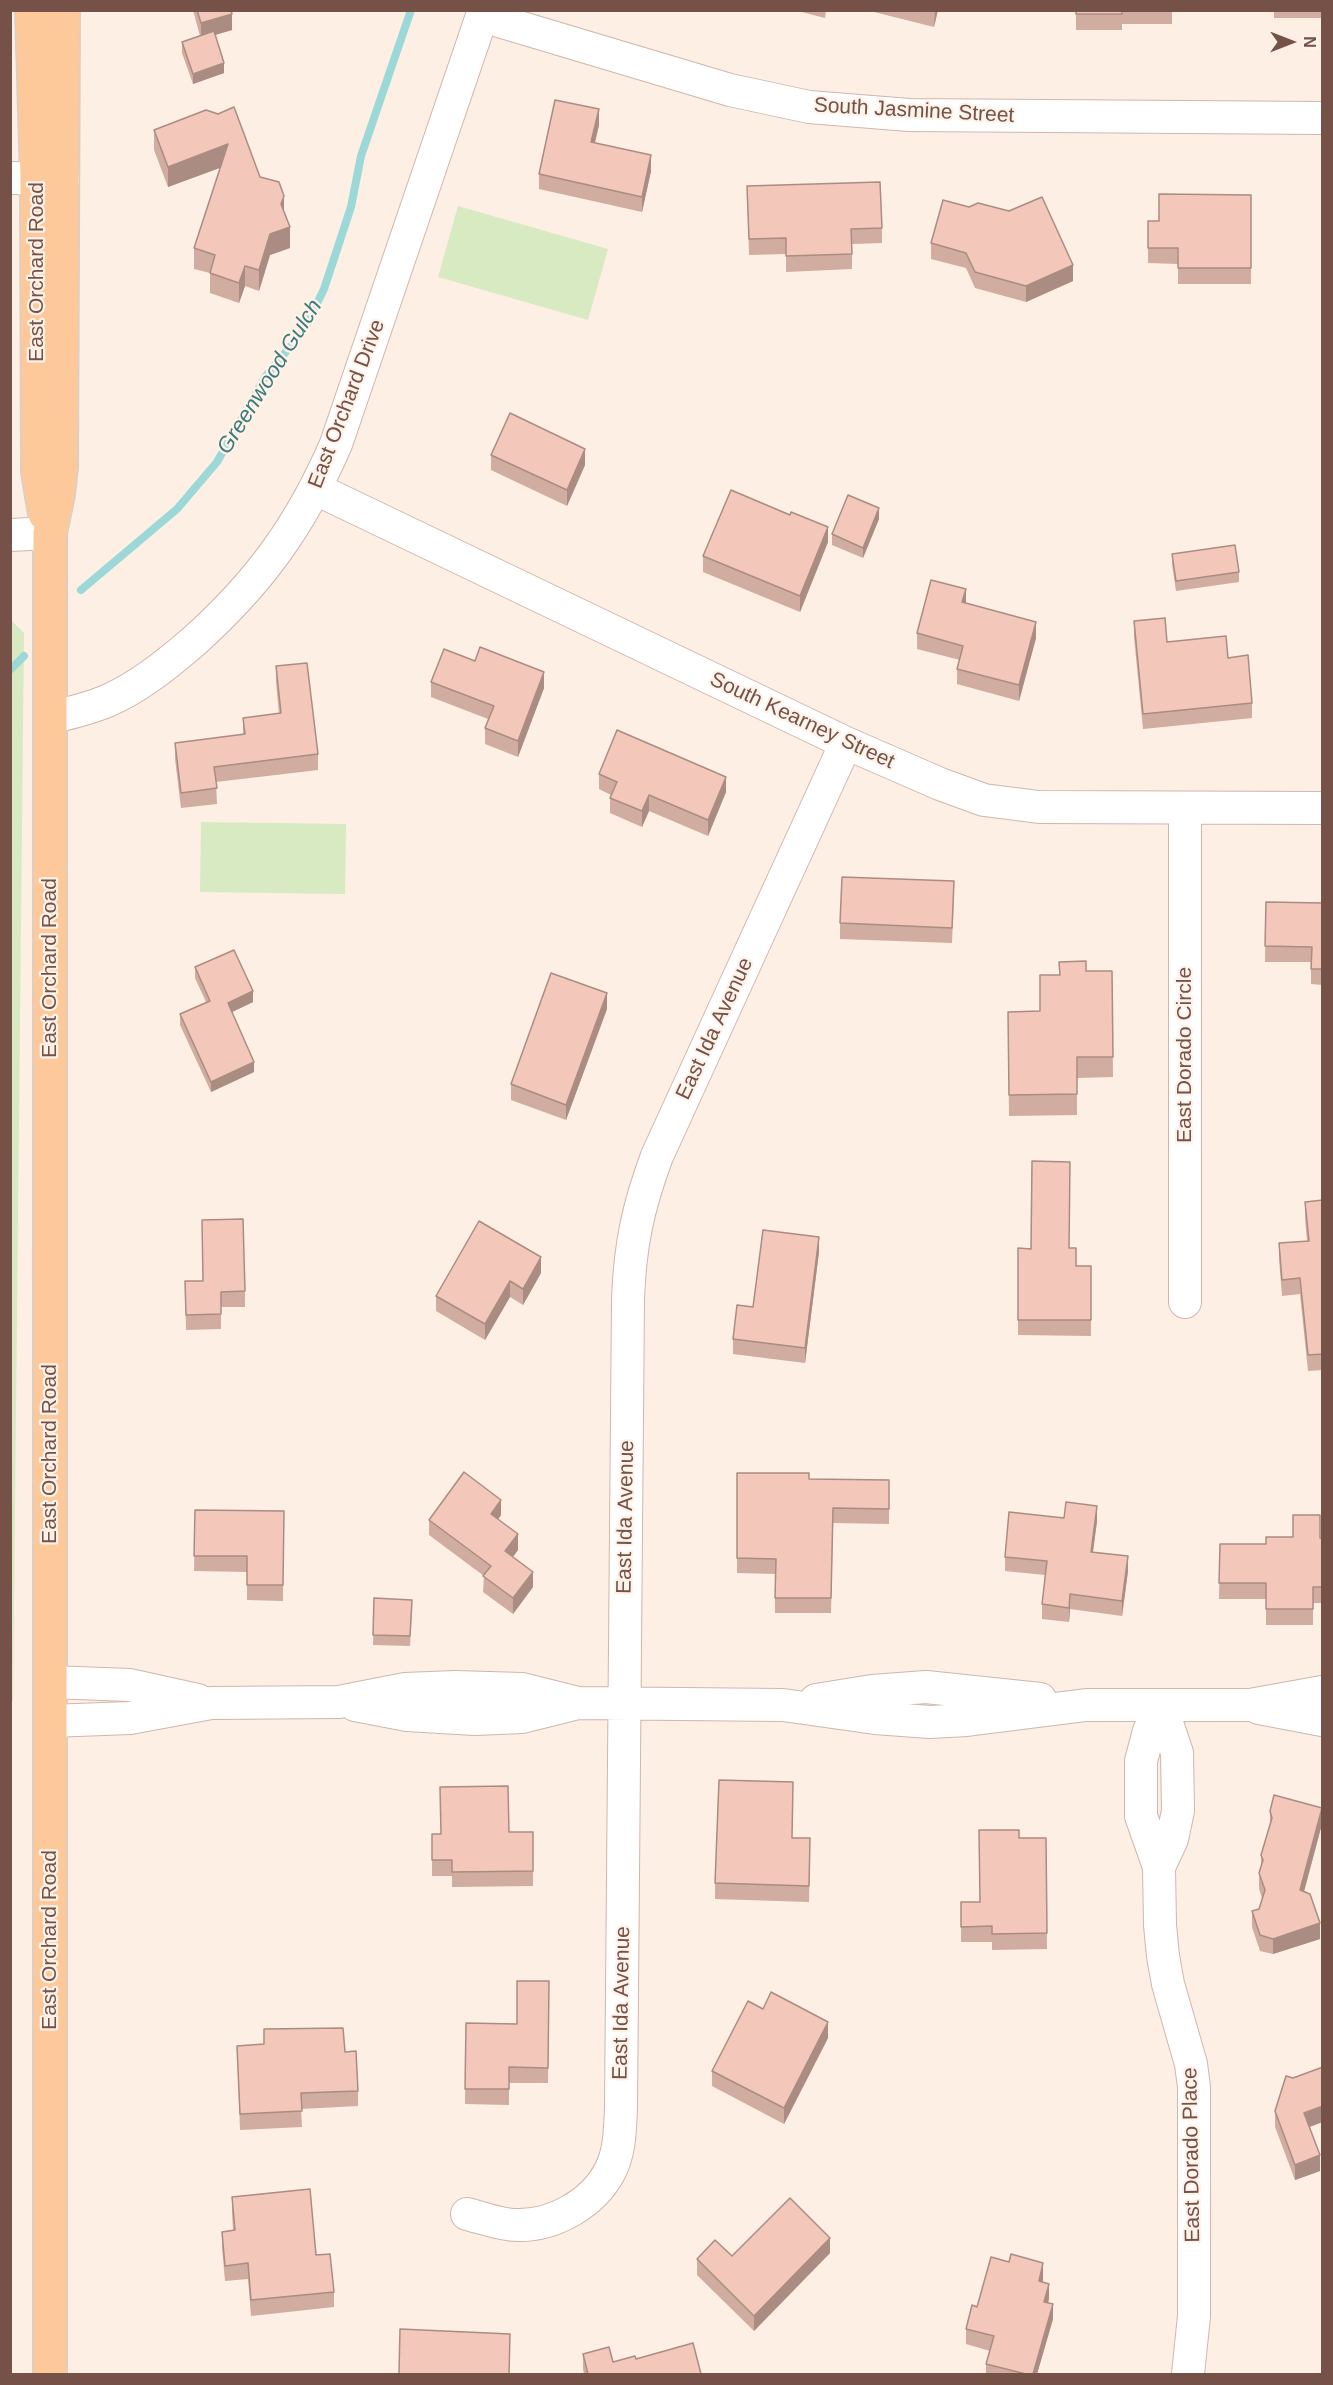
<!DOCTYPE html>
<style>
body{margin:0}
#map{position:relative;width:1333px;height:2385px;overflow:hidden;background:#fdefe3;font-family:Helvetica,sans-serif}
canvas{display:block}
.frame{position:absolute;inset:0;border:12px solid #755148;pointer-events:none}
.north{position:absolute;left:1261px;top:12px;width:60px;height:60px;-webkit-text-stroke:4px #fff3e9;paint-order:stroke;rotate:90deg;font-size:16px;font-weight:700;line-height:24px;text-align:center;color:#755148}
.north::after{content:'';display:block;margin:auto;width:21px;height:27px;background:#755148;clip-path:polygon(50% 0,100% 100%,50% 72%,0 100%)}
</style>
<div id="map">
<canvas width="1333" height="2385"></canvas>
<div class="frame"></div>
<div class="north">N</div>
</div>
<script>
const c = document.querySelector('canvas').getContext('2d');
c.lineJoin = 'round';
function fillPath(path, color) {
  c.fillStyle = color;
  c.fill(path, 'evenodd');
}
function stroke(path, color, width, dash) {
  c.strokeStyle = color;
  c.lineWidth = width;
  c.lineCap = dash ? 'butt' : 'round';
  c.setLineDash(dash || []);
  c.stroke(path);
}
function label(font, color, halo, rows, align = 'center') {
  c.font = font + ' Helvetica,sans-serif';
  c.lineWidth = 4.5;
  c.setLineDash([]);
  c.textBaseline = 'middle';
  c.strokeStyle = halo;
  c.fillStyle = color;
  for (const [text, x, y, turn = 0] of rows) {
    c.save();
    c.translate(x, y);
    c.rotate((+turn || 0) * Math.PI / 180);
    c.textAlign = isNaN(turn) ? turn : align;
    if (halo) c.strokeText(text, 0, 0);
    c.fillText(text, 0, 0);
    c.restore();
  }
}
const green = new Path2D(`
 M458 206 608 249 588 320 438 277Z
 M10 619 24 633 13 1701H10Z
 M201 822 346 824 345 894 200 892Z`);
const stream = new Path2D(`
 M81 590 177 509 217 462 265 377 304 330 324 289 351 207 361 156 411 10
 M10 670 24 656`);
const minor = new Path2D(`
 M482 16 730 90 809 107 909 115 1322 118
 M10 178 63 179
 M316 489 846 743 940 784 984 800 1039 807 1322 808
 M10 535 50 533
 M50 718C69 713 88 709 107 701 139 687 166 665 193 642 259 583 301 525 336 444L484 10
 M1185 1302V808
 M50 1682 130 1685 198 1700
 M816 1700 872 1691 926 1687 1040 1699
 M355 1705 407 1715 475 1719 522 1717 578 1703
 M1161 1705 1149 1731 1141 1761V1816L1159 1867 1160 1925 1163 1956 1168 1984 1191 2064 1194 2087V2316L1188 2374
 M1259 1708 1322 1720
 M50 1721 130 1718 211 1703 339 1702 405 1689 455 1687 522 1689 578 1703 783 1705 875 1718 930 1722 967 1720 1086 1705H1250L1322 1692
 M1159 1867 1172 1839 1178 1811 1177 1753 1161 1705
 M467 2214C483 2218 501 2225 517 2225 553 2226 593 2204 610 2171 620 2152 620 2129 621 2108L628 1299C630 1245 638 1207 657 1156L846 743`);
const major = new Path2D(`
 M32 10 37 178 38 471 45 514
 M50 2374V533L58 494 61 467 63 10`);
const wall = new Path2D(`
 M193 10H231L232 30 215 35 224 73 193 84 182 53V42L200 36Z
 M794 10H826L825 18Z
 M866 10H938L934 27Z
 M1076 10H1172V24H1122V30H1076Z
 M1274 10H1323V30L1322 18H1274Z
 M599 125 595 143 651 171 642 212 539 189V174Z
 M154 130 260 177 284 211 290 248 270 255 259 291 245 286 239 303 210 293V273L194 269V248L221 167 168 187 154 150Z
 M747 186 882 228V243L852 244V269L786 272V254L749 255Z
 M1251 195V284H1178V264L1148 263V221H1159Z
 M931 243 1073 281 1026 302 975 288 966 268 931 259Z
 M491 455 585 465 567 506 491 470Z
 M879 519 863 558 832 545V534Z
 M828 542 800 612 703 572V556Z
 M1172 554 1239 572V582L1176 591 1172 564Z
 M966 603 1036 638 1019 701 957 684V669L960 660 917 649V633Z
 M1134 621 1167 642 1228 658 1252 703V718L1143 729 1134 637Z
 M276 666 318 754V770L216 782 217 804 181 808 175 759V743L243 735V718L279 714 276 682Z
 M431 682 544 688 518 757 485 744V728L488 719 431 697Z
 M599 774 726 792 708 836 649 811 642 827 610 813V798L611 795 599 789Z
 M954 897 952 943 840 939V923Z
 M1266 902 1323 903V985L1311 984V962H1265Z
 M195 967 253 1002 232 1012 254 1072 211 1092 180 1025V1014L206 1002 195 978Z
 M1086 971H1112L1113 1077 1077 1078V1115L1009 1116 1008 1012 1040 1011 1059 975Z
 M607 1009 566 1120 511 1100V1084Z
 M1323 1200V1370L1308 1371 1300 1294 1282 1296 1279 1259V1243L1307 1241 1305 1218V1202Z
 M1018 1248H1069L1076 1266H1091V1336L1018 1335Z
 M819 1252 805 1363 733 1354V1339L753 1307Z
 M541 1273 523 1305 510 1297 485 1340 436 1311V1296Z
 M185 1281 245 1291V1307H221V1329L186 1330Z
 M737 1473 809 1479 889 1480V1524L833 1523 831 1613H775V1574L737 1573Z
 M195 1510 284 1511 283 1601 247 1600V1572L194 1571Z
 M501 1515 498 1519 518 1550 513 1557 533 1587 513 1614 483 1592 484 1576 429 1535V1520Z
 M1097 1521 1093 1552 1128 1571 1122 1616 1070 1609 1069 1622 1042 1619V1604L1045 1575 1005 1571V1557Z
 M1323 1538V1603H1313V1625H1266V1599H1219L1220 1544H1266Z
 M374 1598 412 1610 410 1646 373 1645Z
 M1270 1811 1322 1824 1304 1892 1320 1939 1273 1954 1260 1951 1252 1927V1911L1259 1909 1262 1898 1259 1889V1873L1261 1867V1855L1270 1826Z
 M533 1832V1886L452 1887V1876H432V1834Z
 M1019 1838H1046L1047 1949 992 1950V1942H961V1902H980Z
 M810 1854 809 1902 715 1899V1883Z
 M549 1981 548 2083H509V2105L465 2104 466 2023 517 2024Z
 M763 2009 828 2038 784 2124 712 2086V2071Z
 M237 2046 345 2052 358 2091V2106L301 2109 302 2127 240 2130Z
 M1275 2111 1309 2127 1320 2171 1295 2180 1275 2127Z
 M232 2197 316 2255 334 2292V2307L251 2316 248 2279 225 2281 222 2247V2232L233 2230 232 2213Z
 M830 2253 754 2331 697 2275V2259L732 2256Z
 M1043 2279V2282L1049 2299 1048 2303 1053 2319 1037 2374H986V2364L990 2351 966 2344V2329L977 2307Z
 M583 2354 613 2362 636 2359 701 2374H584L583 2369Z`);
const shadedWall = new Path2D(`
 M935 10H938L934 27Z
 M232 14V30L201 39V23Z
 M224 63V73L193 84V74Z
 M599 109V125L591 158V142Z
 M228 144V165L168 187V167Z
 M651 155V171L642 212V197Z
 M284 196V216L281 204Z
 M290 227V248L270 255 259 291V270L270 234Z
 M1073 265V281L1026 302V286Z
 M245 266V286L239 303V283Z
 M585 449V465L567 506V490Z
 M879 508V519L863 558V548Z
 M828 527V542L800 612V596Z
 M966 589V605L962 602Z
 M1036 622V638L1019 701V685Z
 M544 672V688L518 757V741Z
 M726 777V792L708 836V820Z
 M649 795V811L642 827V811Z
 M253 991V1002L228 1014V1003Z
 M607 993V1009L566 1120V1105Z
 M254 1062V1072L211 1092V1082Z
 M819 1237V1252L805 1363V1348Z
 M541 1257V1273L523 1305V1289Z
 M510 1281V1297L485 1340V1324Z
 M501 1500V1515L491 1530V1514Z
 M1097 1506V1521L1091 1566V1552Z
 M518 1534V1550L505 1567V1551Z
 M1128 1556V1571L1122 1616V1601Z
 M533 1572V1587L513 1614V1598Z
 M1070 1594V1609L1069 1622V1608Z
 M1322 1808V1824L1300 1906V1890Z
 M1320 1923V1939L1273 1954V1939Z
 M828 2022V2038L784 2124V2108Z
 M1323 2106V2122L1304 2129V2113Z
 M1320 2155V2171L1295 2180V2165Z
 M830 2238V2253L754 2331V2316Z
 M1043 2263V2279L1039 2297V2281Z
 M1049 2284V2299L1044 2317V2302Z
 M1053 2304V2319L1037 2374H1033Z`);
const building = new Path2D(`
 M197 10H231L232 14 201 23Z
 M1076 10H1122V14H1076Z
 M214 31 224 63 193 74 182 42Z
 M555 100 599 109 591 142 651 155 642 197 539 174Z
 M234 107 260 177 279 182 284 196 281 204 290 227 270 234 259 270 245 266 239 283 210 273 215 255 194 248 228 144 168 167 154 130 206 110 218 114Z
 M880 182 882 228 851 229 852 254 786 256V238L749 239 747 186Z
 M1159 194 1251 195V268H1178V248H1148V221H1159Z
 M1042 197 1073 265 1026 286 975 272 966 253 931 243 943 200 969 207 978 203 1009 211Z
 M510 413 585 449 567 490 491 455Z
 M731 490 790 515 791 512 828 527 800 596 703 556Z
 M848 495 879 508 863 548 832 534Z
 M1235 545 1239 572 1176 581 1172 554Z
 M931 580 966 589 962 602 1036 622 1019 685 957 669 963 646 917 633Z
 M1165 618 1167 642 1226 636 1228 658 1248 655 1252 703 1143 714 1134 621Z
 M480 647 544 672 518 741 485 728 494 706 431 682 444 649 475 661Z
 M307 663 318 754 214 767 217 788 181 793 175 743 245 734 243 718 281 713 276 666Z
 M617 730 726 777 708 820 649 795 642 811 610 798 617 782 599 774Z
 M842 877 954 881 952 928 840 923Z
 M1266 902 1323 903V969H1311L1312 947 1265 946Z
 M234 950 253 991 228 1003 254 1062 211 1082 180 1014 210 1001 195 967Z
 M1086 961V971H1112L1113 1057H1077V1094L1009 1095 1008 1012 1040 1011V975H1060L1059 962Z
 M551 973 607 993 566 1105 511 1084Z
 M1032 1161 1070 1162 1069 1248H1076V1266H1091V1320H1018V1248L1031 1249Z
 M1323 1200V1354L1308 1355 1300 1278 1282 1280 1279 1243 1309 1241 1305 1202Z
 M243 1219 245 1291 221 1292V1314L186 1315 185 1281H203L202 1220Z
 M479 1221 541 1257 523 1289 510 1281 485 1324 436 1296Z
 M763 1230 819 1237 805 1348 733 1339 737 1305 753 1307Z
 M464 1472 501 1500 491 1514 518 1534 505 1551 533 1572 513 1598 483 1576 491 1566 429 1520Z
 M737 1473H809V1479L889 1480V1509L833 1508 831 1598H775L776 1559 737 1558Z
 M1066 1502 1097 1506 1091 1552 1128 1556 1122 1601 1070 1594 1069 1608 1042 1604 1047 1561 1005 1557 1009 1512 1064 1518Z
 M195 1510 284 1511 283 1585H247V1556H194Z
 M1293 1515H1320V1538H1323V1587H1313V1609H1266V1583H1219L1220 1544H1266V1537H1293Z
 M374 1598 412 1600 410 1636 373 1635Z
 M719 1780 793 1782 792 1838H810L809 1886 715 1883Z
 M508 1786 509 1832H533V1871L452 1872V1860H432V1834H441L440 1787Z
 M1274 1795 1322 1808 1300 1890 1310 1894 1320 1923 1273 1939 1260 1935 1252 1911 1259 1909 1265 1890 1259 1873 1263 1860 1261 1855 1272 1818 1270 1811Z
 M979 1830H1019V1838H1046L1047 1933 992 1934V1926L961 1927V1902H980Z
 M517 1981H549L548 2068 509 2067V2089H465L466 2023 517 2024Z
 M771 1992 828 2022 784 2108 712 2071 748 2001 763 2009Z
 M343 2028 345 2052 356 2051 358 2091 301 2093 302 2111 240 2114 237 2046 264 2044V2029Z
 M1323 2067V2106L1304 2113 1320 2155 1295 2165 1275 2111 1286 2076 1293 2078Z
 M310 2189 316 2255 330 2254 334 2292 251 2300 248 2263 225 2266 222 2232 235 2230 232 2197Z
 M790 2198 830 2238 754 2316 697 2259 715 2240 732 2256Z
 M1011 2254 1043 2263 1039 2281 1049 2284 1044 2302 1053 2304 1033 2374H1026L986 2364 994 2336 966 2329 972 2305 977 2307 991 2257 1009 2262Z
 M400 2329 510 2334 509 2374H399Z
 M693 2343 701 2374H588L583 2354 609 2347 613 2362 635 2356 636 2359Z`);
const streetNames = [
 ["South Jasmine Street",914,111,3],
 ["East Orchard Road",37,272,-90],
 ["East Orchard Drive",347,404,-69],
 ["South Kearney Street",802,721,25],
 ["East Orchard Road",50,968,-90],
 ["East Ida Avenue",715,1029,-65],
 ["East Dorado Circle",1185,1055,-90],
 ["East Orchard Road",50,1454,-90],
 ["East Ida Avenue",626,1517,-89],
 ["East Orchard Road",50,1940,-90],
 ["East Ida Avenue",622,2003,-89],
 ["East Dorado Place",1192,2155,-91]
];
const waterNames = [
 ["Greenwood Gulch",270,377,-58]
];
fillPath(green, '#d8eac1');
stroke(stream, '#9dd8d8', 8);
stroke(minor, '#d0b6ac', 34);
stroke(major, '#d8cecc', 36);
stroke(minor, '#fff', 32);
stroke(major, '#fdc99a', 33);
fillPath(wall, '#d1aca0');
fillPath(shadedWall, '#aa8c82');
fillPath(building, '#f3c8ba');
stroke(building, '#aa8c82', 1.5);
label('21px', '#755148', '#fff3e9', streetNames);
label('italic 22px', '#3c7a7b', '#fff3e9', waterNames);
</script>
